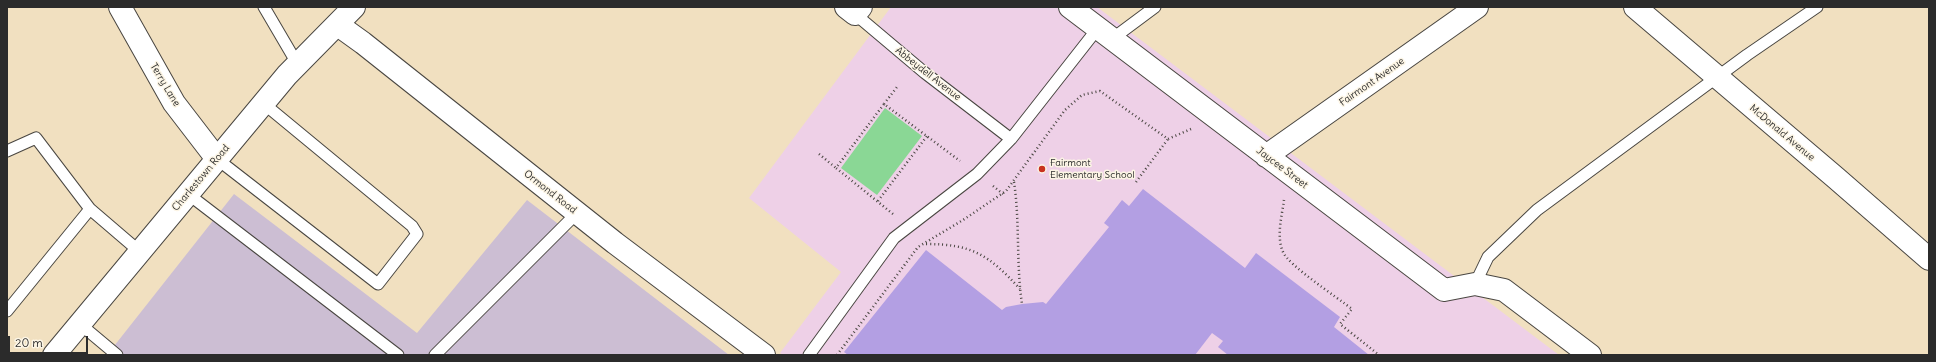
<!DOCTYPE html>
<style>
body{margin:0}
#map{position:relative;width:1936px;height:362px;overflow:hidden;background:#f1e0c0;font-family:Delius,sans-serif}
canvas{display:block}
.frame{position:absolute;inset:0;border:8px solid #2b2b2b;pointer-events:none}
.scale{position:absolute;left:8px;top:336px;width:80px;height:18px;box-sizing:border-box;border:2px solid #2b2b2b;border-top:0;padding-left:5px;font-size:12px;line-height:14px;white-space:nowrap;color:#2b2b2b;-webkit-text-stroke:3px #fcf5e5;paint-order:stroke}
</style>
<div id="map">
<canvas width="1936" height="362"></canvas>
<div class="frame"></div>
<div class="scale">20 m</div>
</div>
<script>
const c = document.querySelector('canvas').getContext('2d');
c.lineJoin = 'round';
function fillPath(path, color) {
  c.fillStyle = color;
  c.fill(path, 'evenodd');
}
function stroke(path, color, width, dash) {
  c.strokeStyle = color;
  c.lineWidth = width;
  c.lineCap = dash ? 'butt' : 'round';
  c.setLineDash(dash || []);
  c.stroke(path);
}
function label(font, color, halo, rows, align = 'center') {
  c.font = font + ' Delius,sans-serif';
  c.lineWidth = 3;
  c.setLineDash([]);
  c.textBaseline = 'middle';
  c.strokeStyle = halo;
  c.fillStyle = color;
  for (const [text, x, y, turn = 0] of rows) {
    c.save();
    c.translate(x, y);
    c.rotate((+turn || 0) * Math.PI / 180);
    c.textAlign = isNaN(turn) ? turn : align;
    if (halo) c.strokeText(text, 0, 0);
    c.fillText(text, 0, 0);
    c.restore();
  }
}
const built = new Path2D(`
 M891 7H1097L1559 355H783L780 353 841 272 749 198Z`);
const industrial = new Path2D(`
 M234 194 417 333 527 200 729 355H107Z`);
const green = new Path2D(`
 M885 108 922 136 877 195 841 168Z`);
const building = new Path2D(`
 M1143 189 1245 268 1256 253 1340 317 1334 327 1369 355H1228L1218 347 1223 341 1212 333 1195 355H848L844 352 926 250 1002 310 1006 307 1022 304 1043 302 1046 304 1109 227 1104 223 1122 200 1129 206Z`);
const path = new Path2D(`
 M884 104 897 87
 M819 154 836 168
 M1014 182C1020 222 1016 264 1022 304
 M1136 182 1168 139
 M993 186 1003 194
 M1284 200C1282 216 1276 236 1283 252 1288 265 1338 298 1352 309L1340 324 1379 355
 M878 201 927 136
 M893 214 836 168 884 104 960 161
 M926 244C972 244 989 255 1020 289
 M837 355 918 247 963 220 1006 191 1065 110 1082 95 1100 91 1168 139 1191 129`);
const service = new Path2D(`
 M264 7 298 65
 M855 14 925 73 1011 139
 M1112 39 1155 7
 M7 151 36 138 90 209
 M217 159 378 284 417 234 412 226 263 103
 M188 194 398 355
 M1475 284 1488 257 1537 210 1747 55 1817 7
 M7 311 90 209 139 251
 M80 324 117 355
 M435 355 577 213
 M809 355 894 238 977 174 1011 139 1098 28`);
const minor = new Path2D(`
 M120 7 174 103 217 159
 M846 7 855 14 861 7
 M1070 7 1444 290 1475 284 1504 290 1590 355
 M1635 7 1836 178 1929 259
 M338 25 363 43 615 243 764 355
 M1266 156 1477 7`);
const primary = new Path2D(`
 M54 355 287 75 354 7`);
const markers = [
 [1042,169,4,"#c8321e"]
];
const streetNames = [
 ["Abbeydell Avenue",928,74,38],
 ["Fairmont Avenue",1372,82,-35],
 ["Terry Lane",165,85,59],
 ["McDonald Avenue",1782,133,40],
 ["Jaycee Street",1282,168,37],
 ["Charlestown Road",201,178,-50],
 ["Ormond Road",550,192,38]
];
const poiNames = [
 ["Fairmont",1050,163],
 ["Elementary School",1050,175]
];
fillPath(built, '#eed0e7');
fillPath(industrial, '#ccbed3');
fillPath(green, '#8ad795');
fillPath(building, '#b39fe3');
stroke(service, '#494641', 13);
stroke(minor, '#494641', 24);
stroke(primary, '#494641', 24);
stroke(path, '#494641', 2.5, [1, 3]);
stroke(service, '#fff', 11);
stroke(minor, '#fff', 22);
stroke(primary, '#fff', 22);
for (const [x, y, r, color] of markers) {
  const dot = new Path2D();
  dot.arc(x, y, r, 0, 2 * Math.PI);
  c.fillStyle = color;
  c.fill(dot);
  stroke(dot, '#fcf5e5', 1.5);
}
label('10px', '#2b2b2b', '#fcf5e5', streetNames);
label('10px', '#2b2b2b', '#fcf5e5', poiNames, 'left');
</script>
